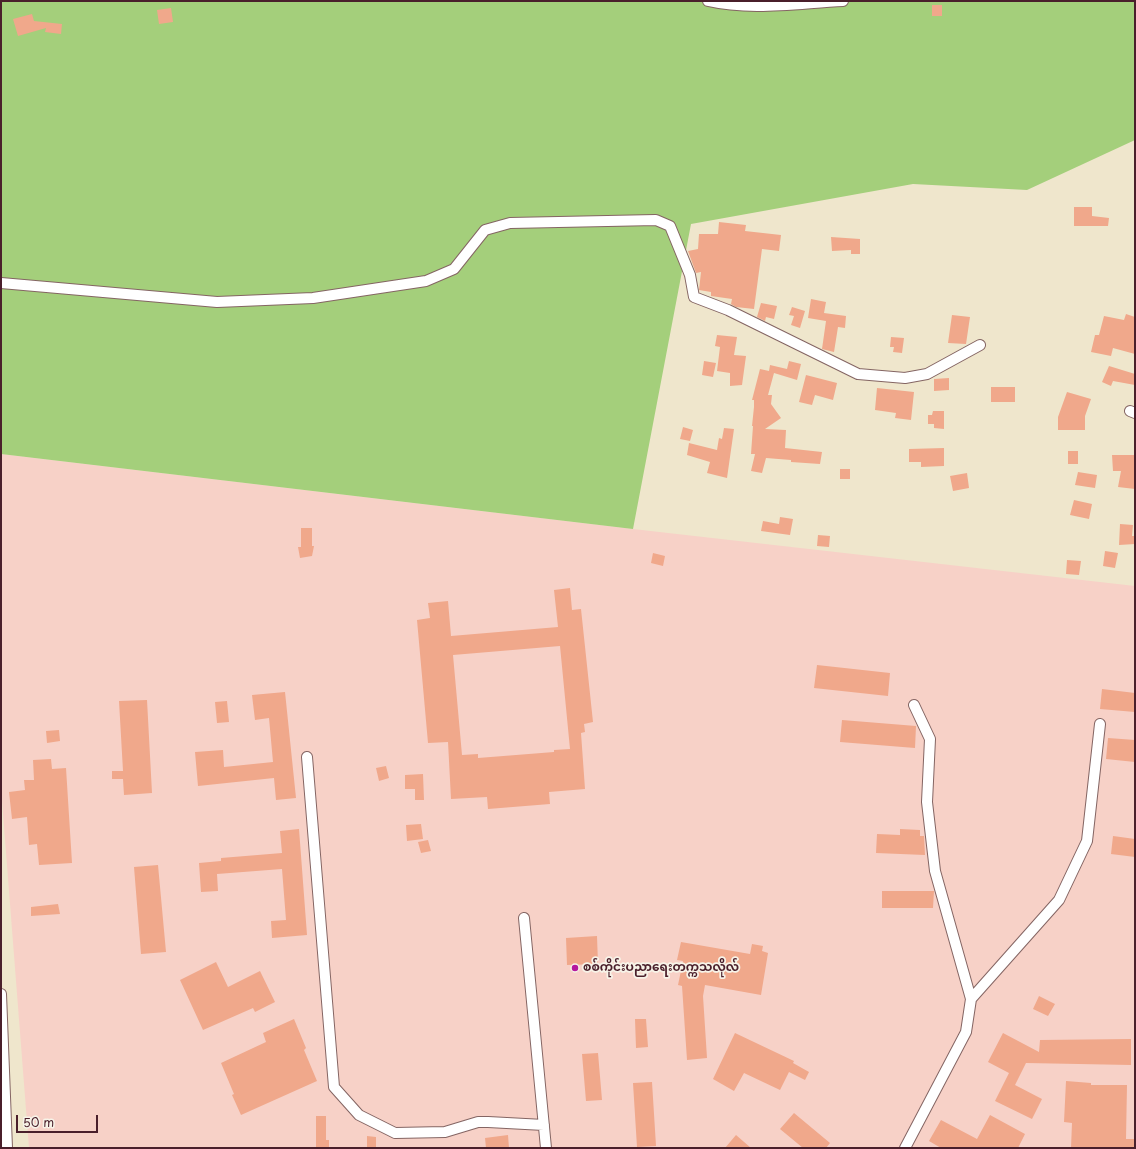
<!DOCTYPE html>
<meta charset="utf-8">
<style>
body{margin:0}
#map{position:relative;width:1136px;height:1149px;overflow:hidden;background:#efe6cc;font-family:"Playpen Sans",sans-serif}
canvas{display:block}
.frame{position:absolute;inset:0;border:2px solid #4a1f2b;pointer-events:none}
.scale{position:absolute;left:16px;top:1115px;width:82px;height:18px;box-sizing:border-box;border:2px solid #4a1f2b;border-top:0;padding-left:5px;font-size:12px;line-height:14px;white-space:nowrap;color:#4a1f2b;-webkit-text-stroke:3px #f7f3e8;paint-order:stroke}
</style>
<div id="map">
<canvas width="1136" height="1149"></canvas>
<div class="frame"></div>
<div class="scale">50 m</div>
</div>
<script>
const c = document.querySelector('canvas').getContext('2d');
c.lineJoin = 'round';
function fillPath(path, color) {
  c.fillStyle = color;
  c.fill(path, 'evenodd');
}
function stroke(path, color, width, dash) {
  c.strokeStyle = color;
  c.lineWidth = width;
  c.lineCap = dash ? 'butt' : 'round';
  c.setLineDash(dash || []);
  c.stroke(path);
}
function label(font, color, halo, rows, align = 'center') {
  c.font = font + ' "Playpen Sans","Noto Sans Myanmar",sans-serif';
  c.lineWidth = 3.5;
  c.setLineDash([]);
  c.textBaseline = 'middle';
  c.strokeStyle = halo;
  c.fillStyle = color;
  for (const [text, x, y, turn = 0] of rows) {
    c.save();
    c.translate(x, y);
    c.rotate((+turn || 0) * Math.PI / 180);
    c.textAlign = isNaN(turn) ? turn : align;
    if (halo) c.strokeText(text, 0, 0);
    c.fillText(text, 0, 0);
    c.restore();
  }
}
const built = new Path2D(`
 M1 454 633 529 1135 586V1148H29L1 788Z`);
const green = new Path2D(`
 M1 1H1135V140L1027 190 913 184 691 224 633 529 1 454Z`);
const building = new Path2D(`
 M932 5H942V16H932Z
 M171 8 173 22 159 24 157 10Z
 M32 14 34 21 62 24 61 34 45 32 46 28 18 36 13 19Z
 M1074 207H1092V216L1109 218 1108 226H1074Z
 M719 222 746 225 745 231 781 235 779 251 762 249 754 309 736 307 731 304 732 299 711 296V292L699 290 701 272 696 273 688 251 698 249 699 234H718Z
 M831 237 860 239V254H851V250L832 251Z
 M811 299 826 302 824 313 846 316 845 328 838 327 834 352 822 349 826 321 808 318Z
 M761 303 777 306 774 319 766 317 765 321 757 317Z
 M792 307 805 311 800 328 791 325 794 316 789 315Z
 M1126 314 1135 317V354L1113 348 1111 356 1091 352 1095 335H1099L1104 316 1124 320Z
 M952 315 970 317 966 344 948 343Z
 M717 335 737 337 734 355 746 356 742 385 730 386V373L717 371 720 347 715 346Z
 M891 337 904 338 902 353 893 352 894 347H890Z
 M704 361 716 363 713 377 702 375Z
 M789 361 801 364 797 380 774 373 768 395H772L771 404 781 418 765 429 786 430 785 448 822 452 820 464 791 462V460L766 458 762 473 751 471 755 454H751L753 426H752L754 407V400H752L760 369 769 371 770 365 787 369Z
 M1109 366 1135 374V385L1113 381 1111 386 1102 382Z
 M806 375 837 383 833 400 815 395 812 405 799 402Z
 M949 378V390L934 391V379Z
 M991 387H1015V402H991Z
 M877 388 914 392 911 420 895 418 896 413 875 410Z
 M1067 392 1091 399 1085 416V430H1058V417Z
 M933 411H944V429L934 428V424H928V415H932Z
 M683 427 693 430 690 441 680 439Z
 M724 428 734 429 727 478 707 473 710 462 687 455 689 443 717 450 719 438 722 439Z
 M944 448V466L921 467V462H909V449Z
 M1068 451H1078V464H1068Z
 M1112 455H1135V489L1118 487 1121 471H1113Z
 M840 469H850V479H840Z
 M1078 472 1097 475 1095 488 1075 485Z
 M967 473 969 488 953 491 950 476Z
 M1074 500 1092 504 1089 519 1070 515Z
 M780 517 793 519 790 535 761 531 763 521 779 524Z
 M1120 524 1133 525 1132 536H1135V544L1119 545Z
 M301 528H312V546H314L312 556 300 558 298 547H301Z
 M818 535 830 536 829 547 817 546Z
 M1105 551 1118 553 1115 568 1103 566Z
 M653 553 665 556 663 566 651 563Z
 M1067 560 1081 561 1079 575 1066 574Z
 M570 588 572 610 581 609 593 722 584 724 585 732 581 733 585 789 549 792 550 804 488 809 487 797 451 799 448 742 428 743 417 620 430 618 428 603 448 601 451 636 558 627 554 590ZM560 646 570 749 554 750V752L478 758V754L462 755 453 655Z
 M817 665 890 673 888 696 814 688Z
 M1102 689 1135 693V712L1100 709Z
 M285 692 296 798 276 800 274 778 198 786 195 752 223 750 224 767 273 762 269 718 255 720 252 695Z
 M147 700 152 793 124 795 123 779H112V771H123L119 701Z
 M227 701 229 722 217 723 215 702Z
 M842 720 916 726 915 748 840 742Z
 M59 730 60 741 47 743 46 731Z
 M1108 738 1135 740V762L1106 759Z
 M51 759 52 769 66 768 72 863 39 865 37 844 29 845 27 817 12 819 9 792 25 790 24 780H34L33 760Z
 M386 766 389 778 379 781 376 768Z
 M423 774 424 800H415V789H405V775Z
 M421 824 423 839 407 841 406 825Z
 M299 829 307 935 272 938 271 921 286 920 282 869 217 874 218 891 201 892 199 863 221 861V858L282 853 280 831Z
 M900 829 920 830V836H924L925 855 876 853 877 834 900 835Z
 M1113 836 1135 839V857L1111 854Z
 M428 840 431 851 421 853 418 842Z
 M158 865 166 952 141 954 134 867Z
 M882 891H934L933 908H882Z
 M58 904 60 914 31 916V907Z
 M597 936 598 964 567 965 566 938Z
 M681 942 750 954 752 944 763 946 762 951 768 953 761 995 705 985 703 996 707 1058 687 1060 682 986 678 985 683 961 677 960Z
 M216 962 228 987 260 971 275 1002 255 1012 253 1008 203 1030 180 980Z
 M1039 996 1055 1004 1048 1016 1033 1009Z
 M294 1019 306 1048 304 1050 317 1081 241 1115 232 1095 234 1094 221 1063 266 1042 263 1033Z
 M635 1019H646L648 1047 636 1048Z
 M735 1033 794 1061 793 1063 809 1072 805 1080 789 1072 780 1090 744 1073 734 1091 713 1079Z
 M1003 1033 1039 1052 1040 1040 1131 1039V1065L1026 1063 1015 1085 1042 1099 1032 1119 995 1101 1009 1073 988 1062Z
 M598 1053 602 1100 586 1101 582 1054Z
 M1066 1081 1091 1083V1085H1127L1126 1139H1135V1148H1071L1072 1123 1064 1122Z
 M652 1082 656 1146 637 1147 633 1083Z
 M794 1113 830 1143 826 1148H803L780 1129Z
 M990 1115 1025 1134 1018 1148H941L929 1141 941 1120 977 1139Z
 M316 1116H326V1140H329V1148H316Z
 M508 1135 509 1148H486L485 1138Z
 M736 1135 751 1148H725Z
 M367 1136 376 1137V1148H367Z`);
const minor = new Path2D(`
 M708 1C751 11 799 3 843 1
 M1 283 217 302 313 298 426 281 454 269 485 230 510 223 656 220 670 226 690 275 694 297 728 310 858 374 905 378 927 374 980 345
 M1130 411 1135 413
 M307 757 334 1087 359 1115 395 1133 445 1132 478 1122H488L544 1125
 M524 918 546 1148
 M1 994 7 1148
 M971 999 1059 900 1087 841 1100 724
 M905 1148 966 1032 971 999 935 871 927 802 930 739 914 705`);
const markers = [
 [575,968,4,"#b5179e"]
];
const poiNames = [
 ["စစ်ကိုင်းပညာရေးတက္ကသလိုလ်",583,968]
];
fillPath(built, '#f7d1c7');
fillPath(green, '#a4cf7b');
fillPath(building, '#f0a88b');
stroke(minor, '#846563', 12);
stroke(minor, '#fff', 10);
for (const [x, y, r, color] of markers) {
  const dot = new Path2D();
  dot.arc(x, y, r, 0, 2 * Math.PI);
  c.fillStyle = color;
  c.fill(dot);
  stroke(dot, '#f7f3e8', 1.5);
}
label('bold 12px', '#4a1f2b', '#f7f3e8', poiNames, 'left');
</script>
